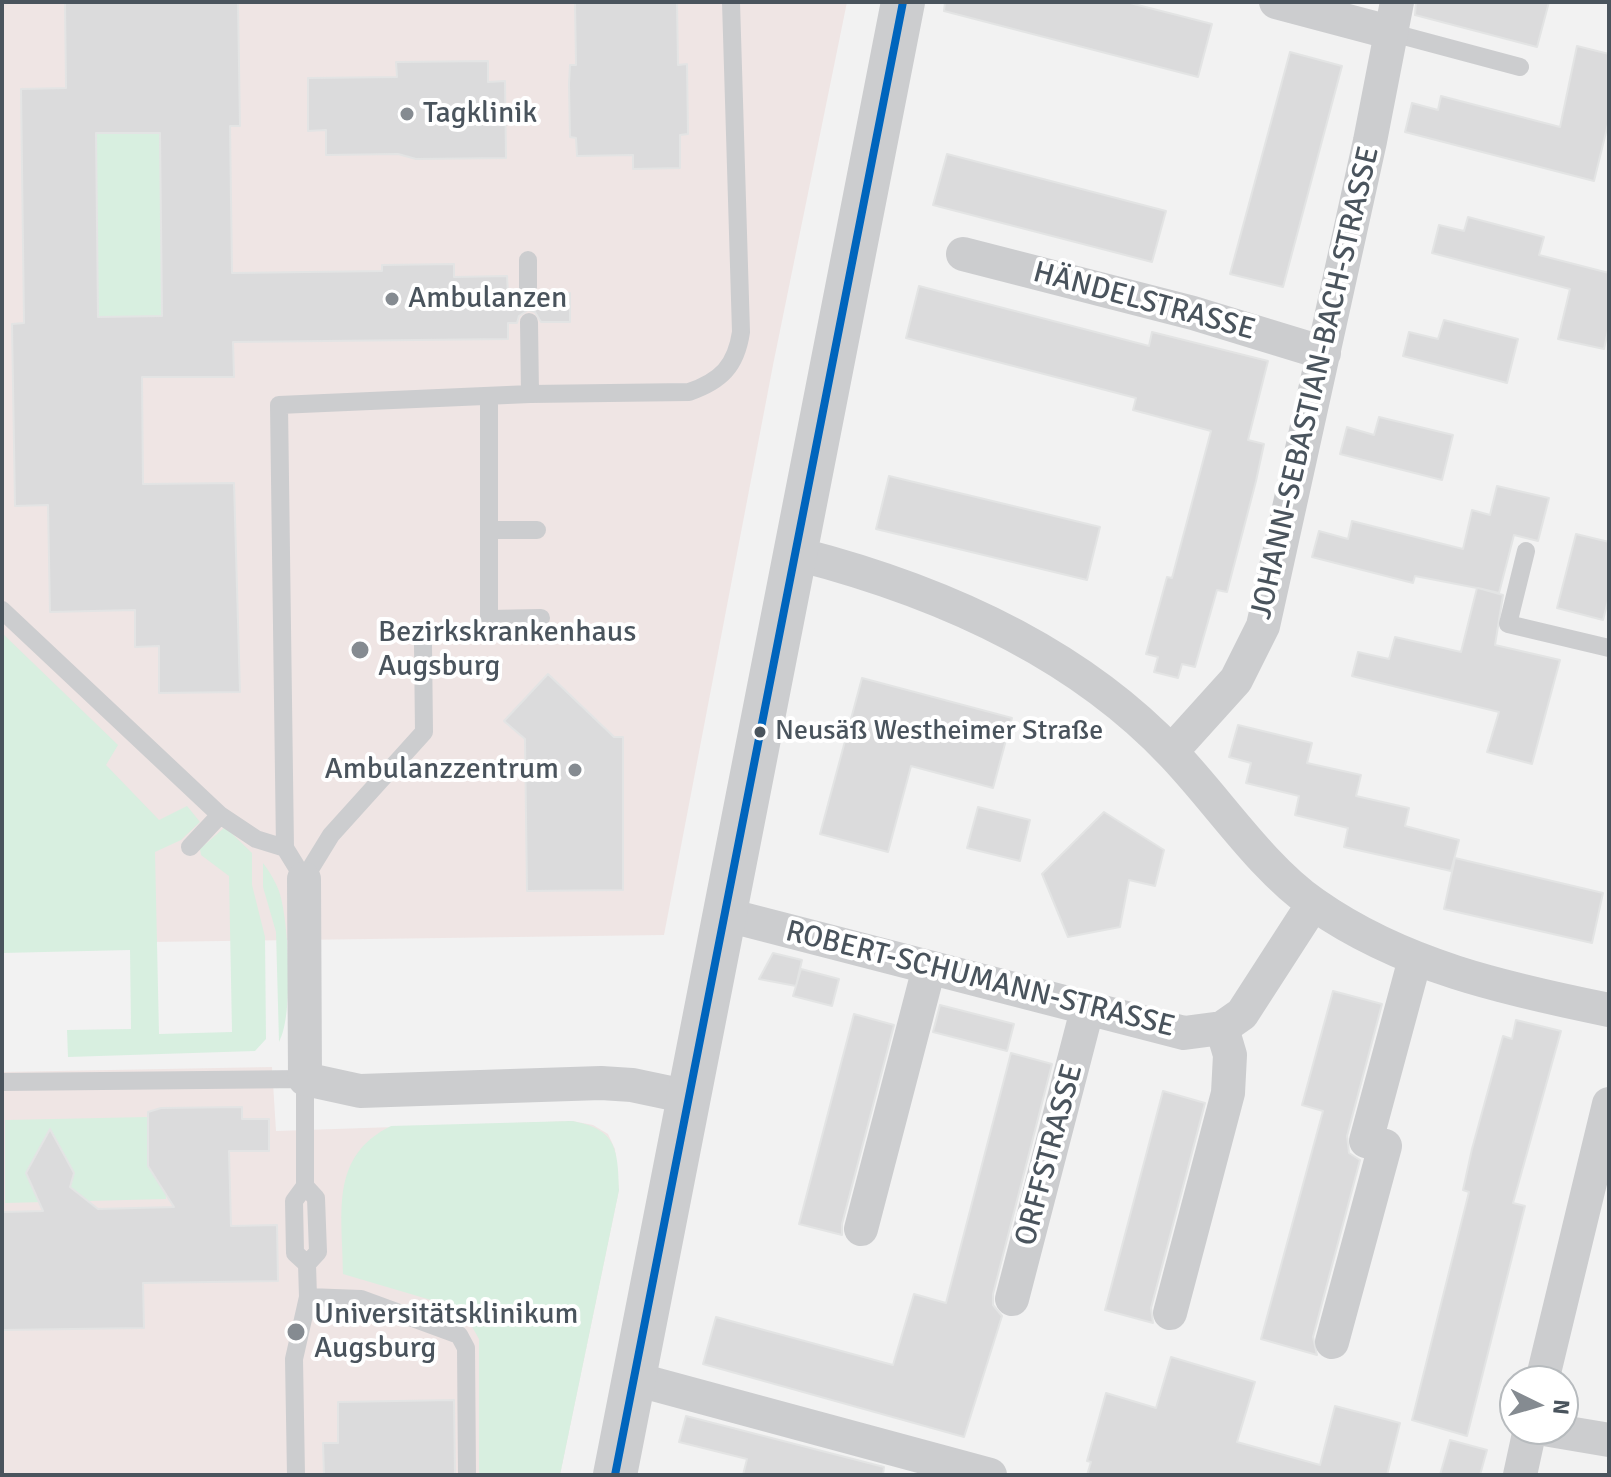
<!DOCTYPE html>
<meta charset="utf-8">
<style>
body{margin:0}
#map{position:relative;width:1611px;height:1477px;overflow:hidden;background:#f2f2f2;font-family:Signika,sans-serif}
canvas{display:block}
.frame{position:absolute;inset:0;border:4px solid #4a545d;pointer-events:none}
.north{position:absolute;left:1499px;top:1365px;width:80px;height:80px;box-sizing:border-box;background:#fff;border:2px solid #b7bbbe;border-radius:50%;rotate:95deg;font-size:22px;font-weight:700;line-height:32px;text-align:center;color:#4a545d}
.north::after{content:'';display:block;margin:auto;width:28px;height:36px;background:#858b91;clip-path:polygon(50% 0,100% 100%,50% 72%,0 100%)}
</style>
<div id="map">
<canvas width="1611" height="1477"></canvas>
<div class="frame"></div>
<div class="north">N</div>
</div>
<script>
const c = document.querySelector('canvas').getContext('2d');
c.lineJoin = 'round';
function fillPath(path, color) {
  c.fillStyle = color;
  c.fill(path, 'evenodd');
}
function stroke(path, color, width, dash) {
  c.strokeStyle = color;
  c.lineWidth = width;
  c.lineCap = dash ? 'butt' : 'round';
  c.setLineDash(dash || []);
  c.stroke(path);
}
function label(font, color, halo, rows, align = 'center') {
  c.font = font + ' Signika,sans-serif';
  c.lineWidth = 8;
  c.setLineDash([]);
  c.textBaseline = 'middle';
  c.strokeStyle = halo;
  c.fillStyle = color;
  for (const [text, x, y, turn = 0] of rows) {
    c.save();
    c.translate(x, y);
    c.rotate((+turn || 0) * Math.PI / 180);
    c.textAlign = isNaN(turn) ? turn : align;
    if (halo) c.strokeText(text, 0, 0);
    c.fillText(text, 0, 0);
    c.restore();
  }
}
const medical = new Path2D(`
 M2 2H847L773 365 664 935 2 944Z
 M272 1067 276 1131 572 1121 593 1125 608 1134 615 1149 619 1190 560 1475H2V1072Z`);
const green = new Path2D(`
 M96 133H160L162 316 98 317Z
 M2 633 118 745 106 765 159 820 187 806 200 822 181 840 155 852 159 1034 232 1032 229 876 201 855 200 849 225 827 252 853V885L265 937 266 1039 255 1051 68 1057 67 1030 131 1029 130 950 2 953Z
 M263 863C270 872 275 881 279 891 289 920 294 1016 279 1042L276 932 263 887Z
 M148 1117 165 1175 166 1199 5 1203V1120Z
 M572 1121C616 1129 618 1148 619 1190L560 1475H479V1339L466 1316 441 1303 343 1274C343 1215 328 1157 391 1126Z`);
const building = new Path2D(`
 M65 2H238L240 126H230L232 273 382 271V265L454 264V277L507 276 508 294H516L518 300 527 305 535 303 540 293H570V322H541L535 312 528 310 519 316 517 323H508V339L233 342 234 377H142L143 484 234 483 240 692 159 693V646L135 647V610L50 612 48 505 15 506 12 324 24 323 21 89 66 88ZM96 133H160L162 316 98 317Z
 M575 2H677L678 65 687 64 688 134 680 135V168L633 169V155L577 156 576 138 570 137 569 84 570 65H576Z
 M945 2H1126L1212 24 1198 77 944 11Z
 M1416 2H1549L1537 47 1415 15Z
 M1577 46 1609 54V120L1594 181 1405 132 1412 103 1438 110 1441 96 1560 127Z
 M1290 52 1342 66 1283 287 1230 274Z
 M488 61V82L505 81 506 158 416 159 398 154 326 155V130L308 131V78L397 77 396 62Z
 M947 154 1166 211 1152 262 933 205Z
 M1468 217 1544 237 1539 255 1609 273V326L1604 349 1558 339 1570 289 1432 253 1439 225 1464 231Z
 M919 286 1149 346 1152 332 1268 361 1248 440 1264 444 1256 481 1227 592 1217 590 1195 667 1182 664 1178 678 1154 672 1158 657 1146 654 1167 577 1172 578 1211 431 1133 410 1136 398 906 338Z
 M1444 320 1518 339 1507 383 1403 356 1409 332 1438 339Z
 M1379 417 1453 435 1442 480 1340 454 1347 427 1374 435Z
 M889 476 1100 527 1087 580 876 529Z
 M1497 486 1549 498 1538 541 1514 535 1499 593 1478 588 1503 595 1495 645 1560 660 1532 764 1487 752 1499 712 1352 676 1358 652 1389 659 1395 637 1461 652 1477 588 1415 576 1413 583 1312 557 1319 531 1348 539 1352 521 1463 549 1472 510 1490 515Z
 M1576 534 1609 542V597L1603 620 1557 608Z
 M548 674 614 737H623V890L527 891 525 739 504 721Z
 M862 678 1012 718 993 788 911 766 888 852 820 834Z
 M1238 725 1312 743 1307 763 1361 775 1356 796 1409 808 1405 826 1459 840 1451 871 1344 847 1348 828 1295 815 1299 796 1246 783 1251 763 1229 757Z
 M978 807 1030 820 1020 861 967 848Z
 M1104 812 1164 850 1155 886 1129 880 1120 927 1068 937 1042 874Z
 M1455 858 1603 893 1592 943 1444 909Z
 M773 953 802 960 796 986 759 979Z
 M801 969 839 979 832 1006 793 996Z
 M1333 991 1382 1004 1347 1136 1349 1153 1360 1160 1313 1337 1317 1355 1261 1339 1323 1111 1302 1105Z
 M940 1005 1014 1024 1007 1051 933 1032Z
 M854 1014 894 1025 842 1224V1235L799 1224Z
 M1516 1020 1561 1031 1513 1203 1525 1206 1467 1436 1412 1420 1469 1192 1463 1190 1472 1149 1503 1036 1512 1039Z
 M1011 1053 1052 1064 993 1294V1305L1002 1316 964 1437 703 1364 716 1317 893 1365 914 1294 946 1303Z
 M1163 1091 1205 1103 1151 1308 1153 1323 1105 1310Z
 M242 1107V1119H269V1151H229L231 1226 277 1225 278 1281 143 1283 144 1328 2 1330V1212L43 1211 26 1173 50 1129 74 1173 70 1187 98 1209 174 1207 148 1166V1112L161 1108Z
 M1171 1357 1255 1382 1237 1442 1320 1465 1335 1406 1400 1423 1387 1475H1087L1091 1462 1087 1461 1106 1393 1156 1408Z
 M454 1400 455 1475H324L323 1443H338V1402Z
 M686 1416 884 1467 883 1475H743L747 1459 679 1442Z
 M1450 1440 1487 1450 1480 1475H1440Z`);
const service = new Path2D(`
 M1389 32 1520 67
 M528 260V293
 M529 322 530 394
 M489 396V619L541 618
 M490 530H537
 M1526 551 1508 624 1609 648
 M2 610 220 815 256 839 285 848
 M423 645 424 732 331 835 304 879 285 848 279 405 530 394 689 392C721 381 736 366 741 332L731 2
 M190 847 220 815
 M2 1082 305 1079V1186L294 1201 295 1253 307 1264
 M308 1297 361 1299 459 1335 466 1348 467 1475
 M296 1475 294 1359 308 1297 307 1264 318 1252 316 1198 305 1186`);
const minor = new Path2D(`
 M1276 2 1389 32
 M963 254 1193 313 1324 353
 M797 554C934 589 1074 649 1173 754 1218 801 1261 867 1314 904 1402 966 1506 989 1609 1010
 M1171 752 1236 680 1263 626 1370 141 1397 2
 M304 879 305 1079 360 1091 601 1083 632 1085 689 1097
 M727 915 1184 1033 1222 1028 1242 1014 1313 904
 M861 1229 929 968
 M1012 1299 1087 1010
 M1170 1313 1228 1093 1230 1055 1222 1028
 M1332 1342 1385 1146 1366 1141 1415 959
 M635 1379 990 1475
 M1542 1381 1609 1104
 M1544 1429 1609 1440
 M1520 1475 1530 1429`);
const tertiary = new Path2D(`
 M615 1475 903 2`);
const bus1 = new Path2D(`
 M615 1475 903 2`);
const markers = [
 [407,114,8,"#858b91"],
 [392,299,8,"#858b91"],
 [360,650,10,"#858b91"],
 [760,732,7,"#4a545d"],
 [575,770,8,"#858b91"],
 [296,1332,10,"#858b91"]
];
const busNames = [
 ["Neusäß Westheimer Straße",775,732]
];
const poiNames = [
 ["Tagklinik",423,114],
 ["Ambulanzen",408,299],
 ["Bezirkskrankenhaus",378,633],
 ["Augsburg",378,667],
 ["Ambulanzzentrum",559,770,"right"],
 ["Universitätsklinikum",314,1315],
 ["Augsburg",314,1349]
];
const streetNames = [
 ["HÄNDELSTRASSE",1144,302,15],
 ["JOHANN-SEBASTIAN-BACH-STRASSE",1316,383,-77],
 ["ROBERT-SCHUMANN-STRASSE",980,980,14],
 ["ORFFSTRASSE",1050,1155,-75]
];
fillPath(medical, '#efe5e4');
fillPath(green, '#d8efe0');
fillPath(building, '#dbdbdc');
stroke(building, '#e3e4e4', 2);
stroke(service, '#cccdcf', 18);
stroke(minor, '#cccdcf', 34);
stroke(tertiary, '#cccdcf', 44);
stroke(bus1, '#0065bd', 8);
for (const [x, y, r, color] of markers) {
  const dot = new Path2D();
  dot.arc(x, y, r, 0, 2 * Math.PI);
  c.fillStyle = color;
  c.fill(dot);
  stroke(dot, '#fff', 3);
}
label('28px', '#4a545d', '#fff', busNames, 'left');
label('30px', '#4a545d', '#fff', poiNames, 'left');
label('30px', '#4a545d', '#fff', streetNames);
</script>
